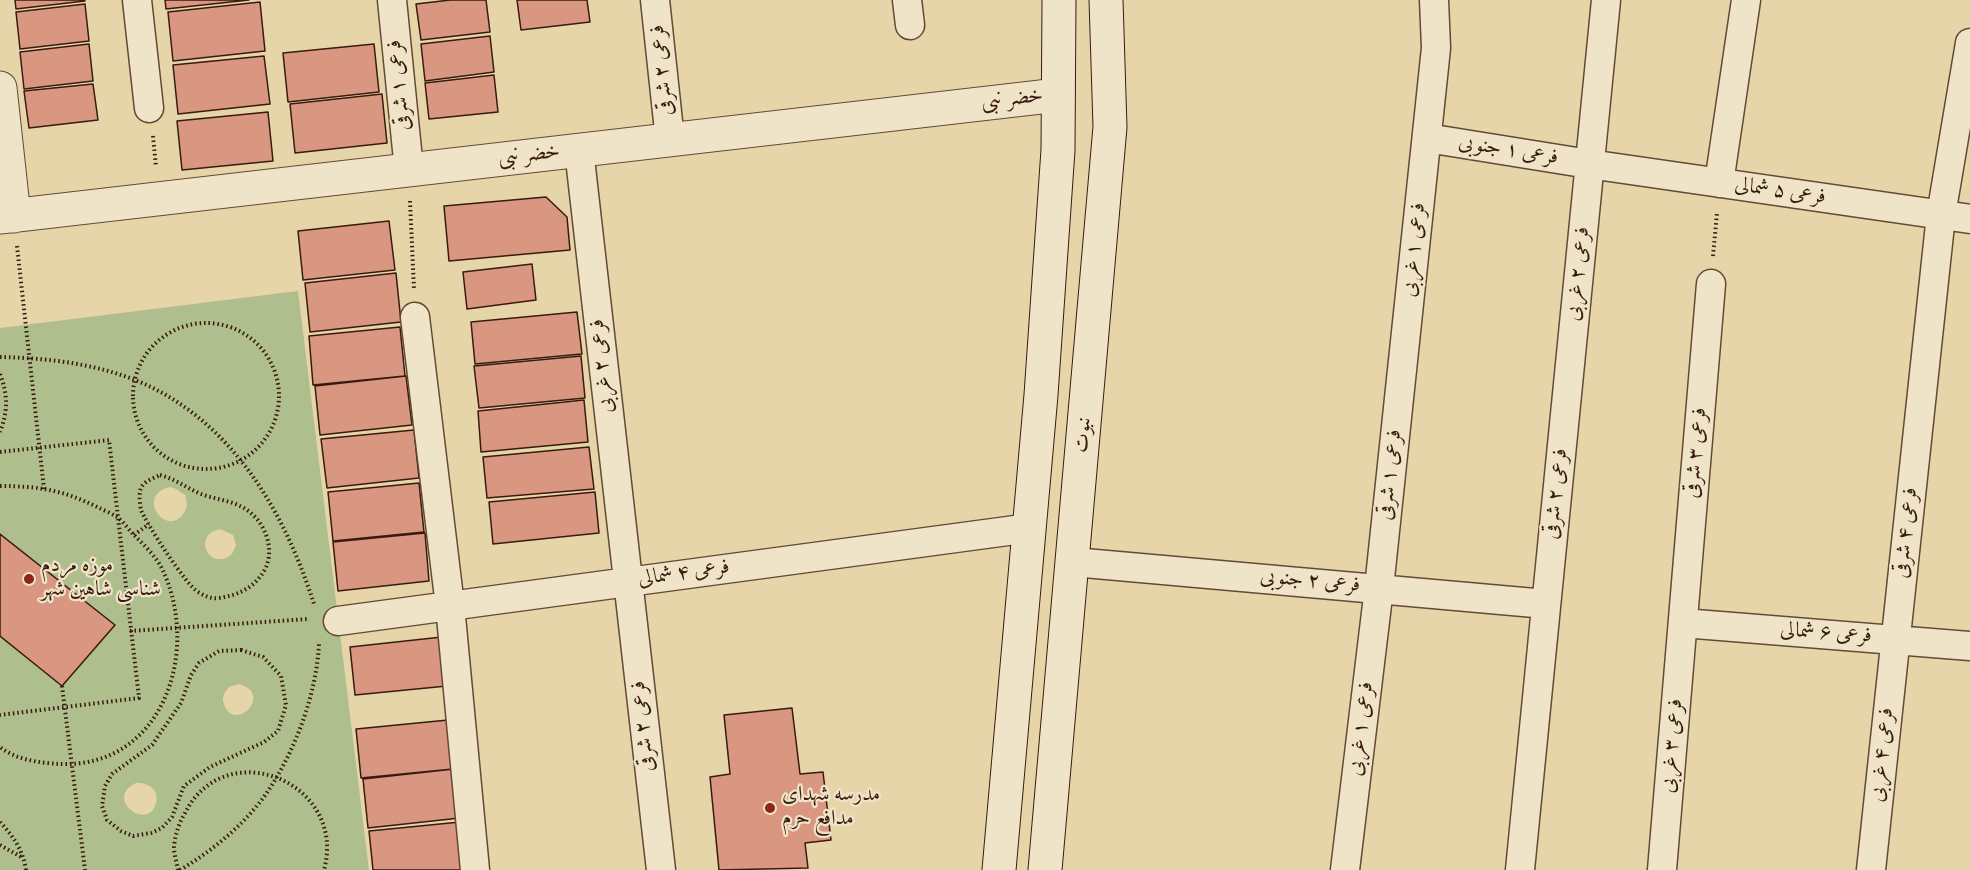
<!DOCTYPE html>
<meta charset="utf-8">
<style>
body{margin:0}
canvas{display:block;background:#e7d5aa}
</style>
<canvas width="1970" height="870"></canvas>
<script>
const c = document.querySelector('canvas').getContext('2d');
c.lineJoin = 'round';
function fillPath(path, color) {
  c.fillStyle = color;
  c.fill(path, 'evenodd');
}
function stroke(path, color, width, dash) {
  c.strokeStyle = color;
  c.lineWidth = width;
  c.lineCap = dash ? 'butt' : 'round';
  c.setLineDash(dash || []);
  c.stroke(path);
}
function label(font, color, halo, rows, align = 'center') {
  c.font = font + ' "IM FELL English",Amiri,serif';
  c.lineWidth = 4.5;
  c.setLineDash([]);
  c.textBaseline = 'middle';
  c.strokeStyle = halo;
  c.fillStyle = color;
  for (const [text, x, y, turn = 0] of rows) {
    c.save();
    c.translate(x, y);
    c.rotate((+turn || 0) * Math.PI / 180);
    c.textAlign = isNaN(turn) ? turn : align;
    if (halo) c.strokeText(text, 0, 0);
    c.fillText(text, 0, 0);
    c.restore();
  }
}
const green = new Path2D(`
 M298 291 369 870H0V636L62 686 115 625 0 534V328ZM171 487 176 489 185 495C187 502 188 508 183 514 166 538 134 494 171 487ZM220 529 233 535 236 545 232 554C210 573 191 535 220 529ZM239 684C275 694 234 734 224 704 221 697 225 692 229 687ZM136 783C148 782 160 790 156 803 148 833 103 798 136 783Z`);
const building = new Path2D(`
 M15 0H84L85 1 16 9Z
 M165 0H249L166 9Z
 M450 0H486L490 32 421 40 416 4Z
 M517 0H587L590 22 521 30Z
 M260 2 265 51 173 61 168 12Z
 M85 4 89 41 20 49 16 12Z
 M490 36 494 72 425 81 421 44Z
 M89 44 93 81 24 89 20 52Z
 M374 44 379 92 288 102 283 53Z
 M264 56 270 104 178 114 173 65Z
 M494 75 498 112 429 119 425 83Z
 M93 84 98 120 29 128 24 91Z
 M382 94 387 143 295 153 290 104Z
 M268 112 273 161 182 170 177 121Z
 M546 197 567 217 570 250 449 261 444 206Z
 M389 221 395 270 303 280 298 231Z
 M532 264 536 300 467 309 463 272Z
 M396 273 401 322 310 332 305 283Z
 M577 312 582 354 475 364 471 322Z
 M400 327 405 376 313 385 309 336Z
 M581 356 585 398 479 408 474 366Z
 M406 376 412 425 320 435 315 386Z
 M584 400 588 442 481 452 478 411Z
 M414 430 419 478 327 488 321 439Z
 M589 447 594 489 487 498 483 457Z
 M419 483 424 532 333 541 328 492Z
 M595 492 599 533 493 544 489 502Z
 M425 533 429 581 338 591 333 542Z
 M0 534 115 625 62 686 0 636Z
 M442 637 447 686 355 695 350 647Z
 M792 708 800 774 823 772 831 840 805 843 808 868 719 870 710 777 730 774 724 715Z
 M448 720 453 769 361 778 356 729Z
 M454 769 460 818 368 828 363 779Z
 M460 822 465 870H373L369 831Z`);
const path = new Path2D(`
 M153 136 156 167
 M410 201 414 289
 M17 246 44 489
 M1713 256 1717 213
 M133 396a73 73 0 1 1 146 0a73 73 0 1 1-146 0Z
 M0 357C45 358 92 363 135 380 230 418 284 510 314 604
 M0 374C8 395 8 411 0 432
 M0 452 109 440 139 698 0 715
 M160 475C175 479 187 488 201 494 214 499 228 500 240 506 264 517 277 549 264 571 254 588 238 595 219 598 211 599 205 596 198 592 186 585 146 523 141 510 140 505 139 496 140 492 141 482 152 479 160 475Z
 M0 486C38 486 63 490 97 507 103 510 111 513 117 517 123 521 128 529 133 534 144 545 158 558 164 573 200 654 162 768 60 764 41 763 16 760 0 747
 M134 535 149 524
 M130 631 308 619
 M241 650 263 657 281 676 286 705 278 731 264 742 210 767 184 786 172 817 162 828 151 833 133 836 121 831 107 820 102 806 105 786 112 774 152 745 181 703 191 675 199 663 219 651Z
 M62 686 85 870
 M0 822C13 836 23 850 26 870
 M0 845 23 858
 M178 870C177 863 174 855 174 847 175 835 179 823 185 813 226 732 348 783 324 870
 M180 870C212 851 244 825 266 794 295 752 317 693 319 643`);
const minor = new Path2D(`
 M137 0 149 108
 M392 0 409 170
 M655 0 670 140
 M907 0 910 25
 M1427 138 1589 164 1970 219
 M579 150 661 870
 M1719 183 1746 0
 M415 317 450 606 475 870
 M1073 562 1546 604
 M338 621 1030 528
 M1683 623 1970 646
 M1345 870 1379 588 1436 48 1434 0
 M1520 870 1606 0
 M1662 870 1711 284
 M1871 870 1941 215 1970 43`);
const tertiary = new Path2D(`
 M0 88 14 216
 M0 217 1058 95`);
const secondary = new Path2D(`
 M999 870 1041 395 1058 150 1059 0
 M1045 870 1110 127 1106 0`);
const markers = [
 [29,579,6,"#8f2418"],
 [770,808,6,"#8f2418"]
];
const streetNames = [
 ["فرعی ۲ شرقی",663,70,-96],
 ["فرعی ۱ شرقی",400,85,-96],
 ["خضر نبی",1012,100,-7],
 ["فرعی ۱ جنوبی",1508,151,9],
 ["خضر نبی",529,156,-7],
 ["فرعی ۵ شمالی",1780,192,8],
 ["فرعی ۱ غربی",1415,250,-84],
 ["فرعی ۲ غربی",1579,274,-84],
 ["فرعی ۲ غربی",603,366,-96],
 ["نبوت",1084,435,-85],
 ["فرعی ۳ شرقی",1697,453,-85],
 ["فرعی ۱ شرقی",1391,475,-84],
 ["فرعی ۲ شرقی",1557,494,-84],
 ["فرعی ۴ شرقی",1907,533,-84],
 ["فرعی ۴ شمالی",684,574,-8],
 ["فرعی ۲ جنوبی",1310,582,5],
 ["فرعی ۶ شمالی",1826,634,4],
 ["فرعی ۲ شرقی",644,726,-96],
 ["فرعی ۱ غربی",1362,729,-83],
 ["فرعی ۳ غربی",1673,746,-85],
 ["فرعی ۴ غربی",1883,755,-84]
];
const poiNames = [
 ["موزه مردم",41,567],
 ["شناسی شاهین شهر",41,591],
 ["مدرسه شهدای",782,796],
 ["مدافع حرم",782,820]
];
fillPath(green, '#afbe8d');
fillPath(building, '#d99681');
stroke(building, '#381a0e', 1.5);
stroke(minor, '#644935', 31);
stroke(tertiary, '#644935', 35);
stroke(secondary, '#381a0e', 35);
stroke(path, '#381a0e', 4, [1.5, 3]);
stroke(minor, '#efe4c8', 28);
stroke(tertiary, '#efe4c8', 33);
stroke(secondary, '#efe4c8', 33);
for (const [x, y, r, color] of markers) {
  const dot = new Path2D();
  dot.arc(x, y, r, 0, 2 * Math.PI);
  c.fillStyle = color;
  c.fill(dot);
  stroke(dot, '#efe4c8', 2);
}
label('21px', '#381a0e', '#efe4c8', streetNames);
label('21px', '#381a0e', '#efe4c8', poiNames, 'left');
</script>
